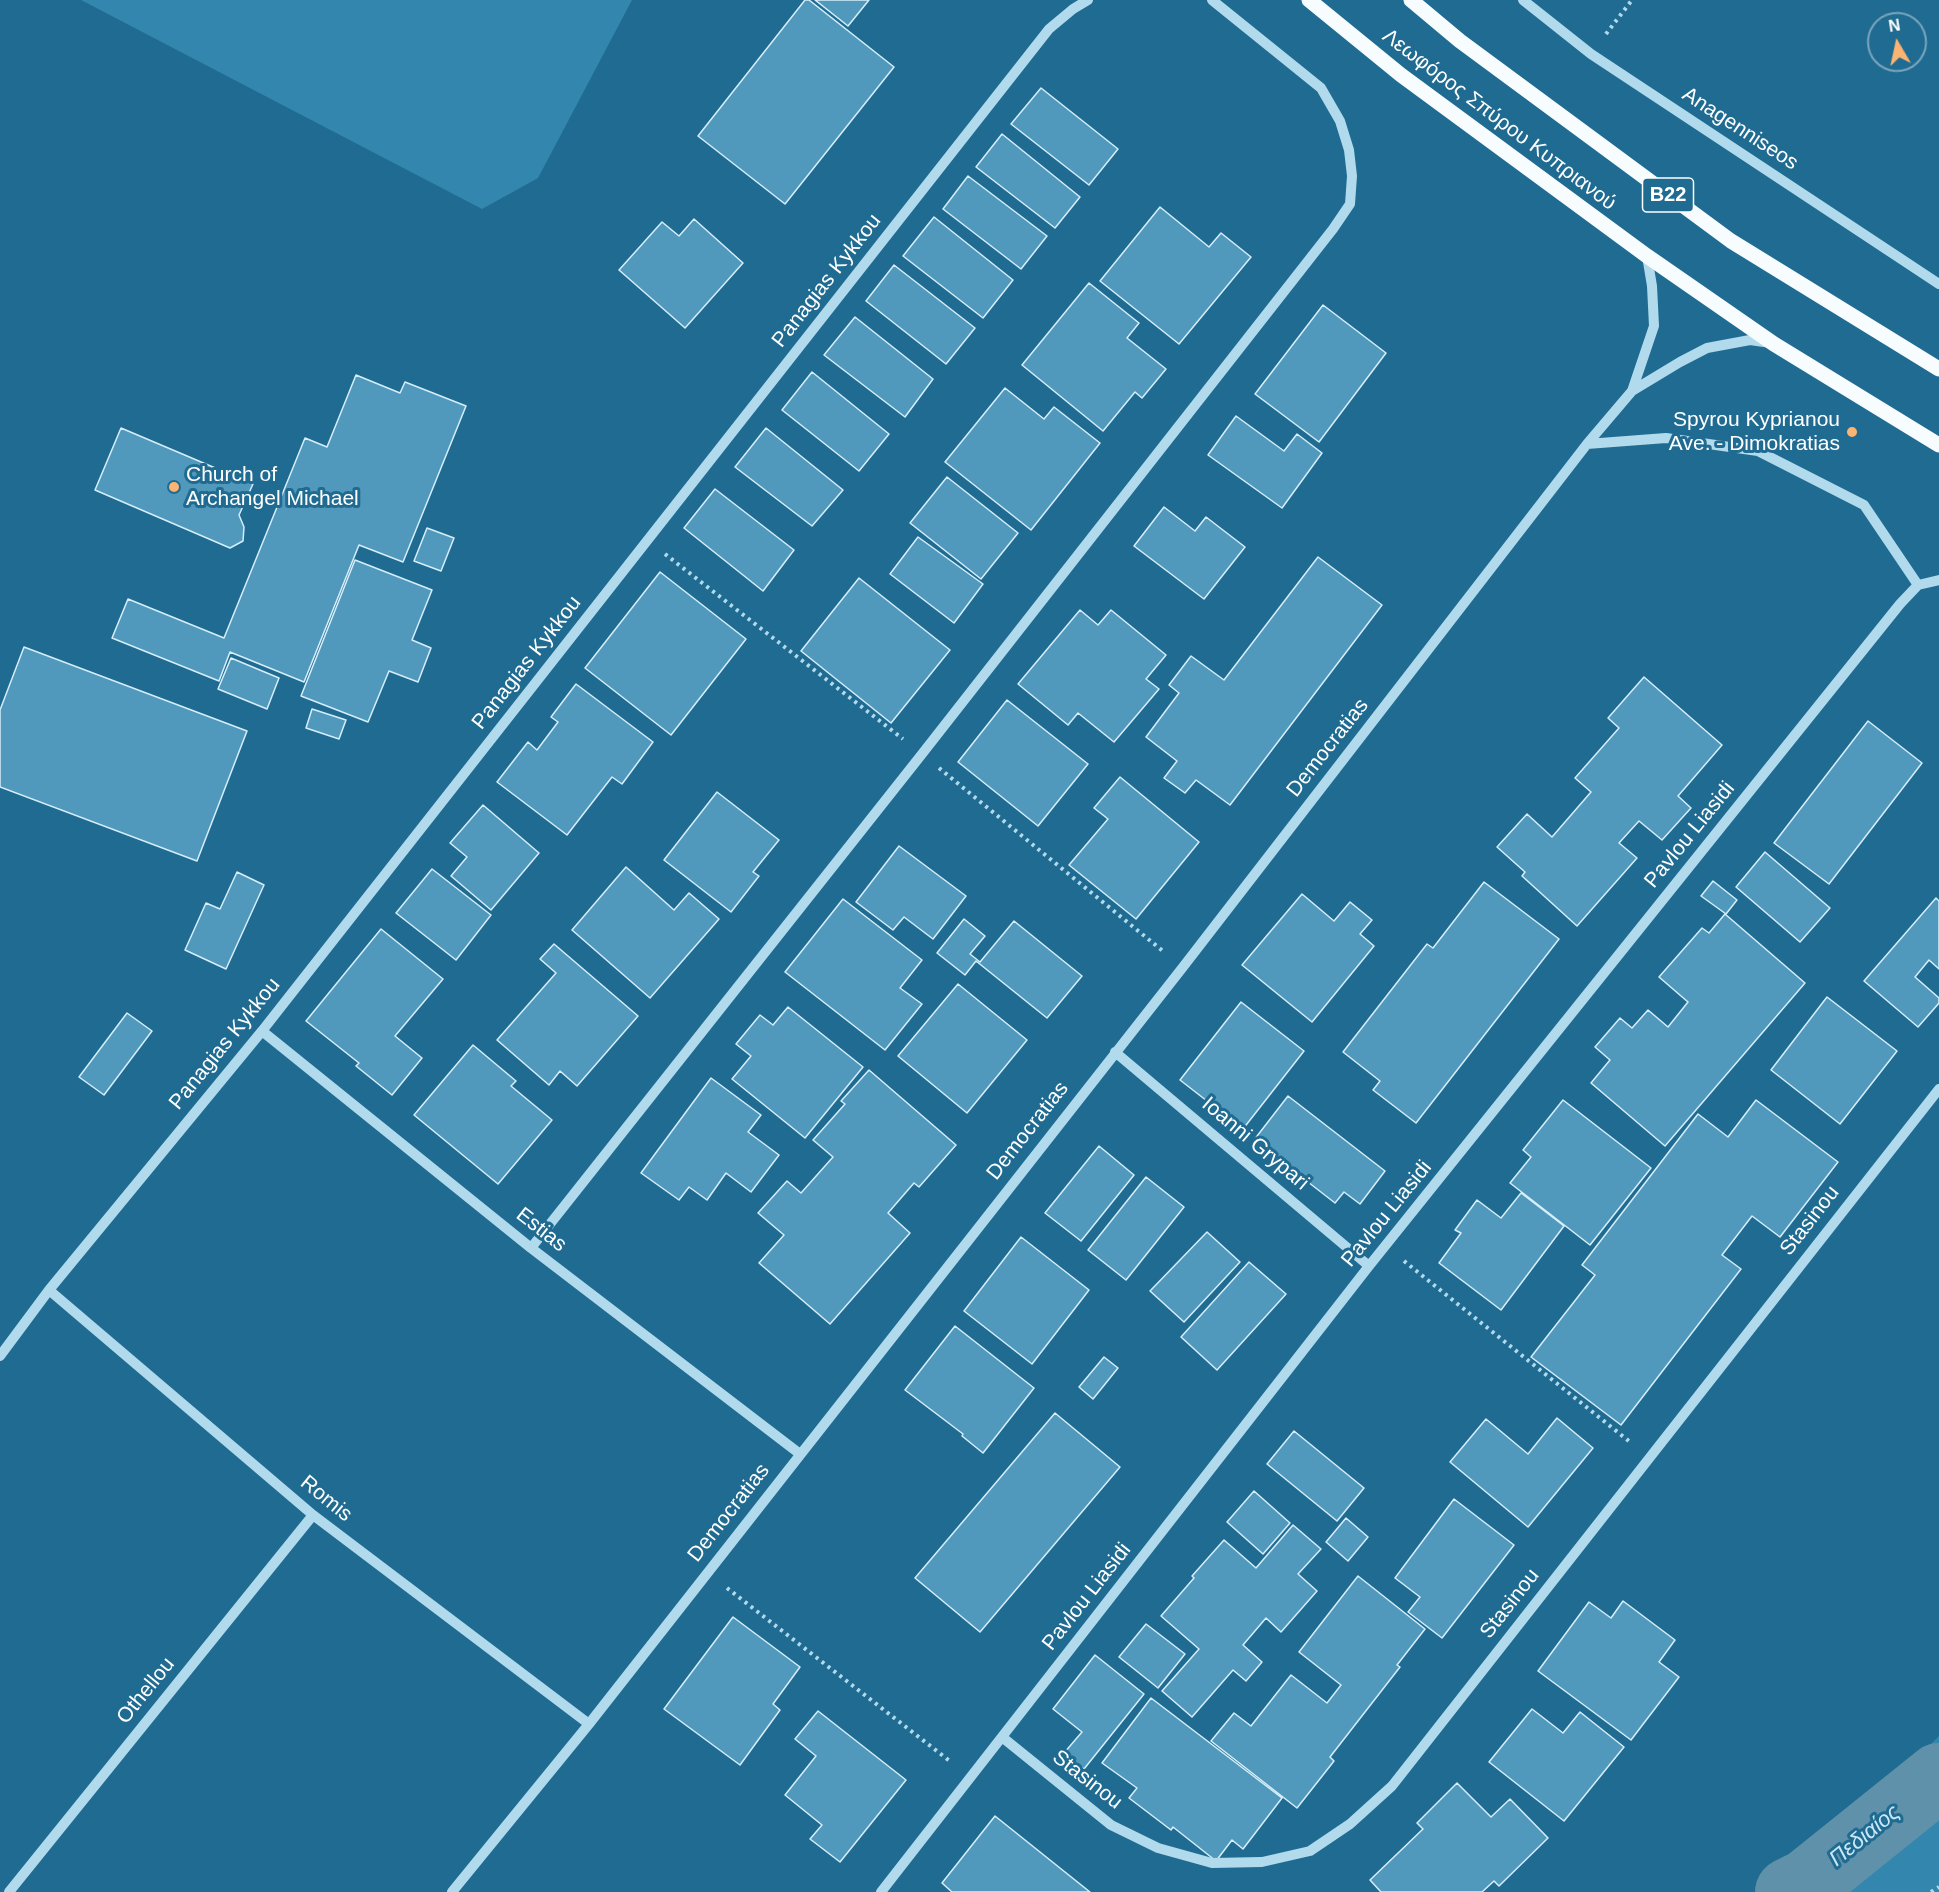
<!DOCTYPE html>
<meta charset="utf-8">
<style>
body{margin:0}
#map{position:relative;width:1939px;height:1892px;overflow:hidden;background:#206b91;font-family:Arial,sans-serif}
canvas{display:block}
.north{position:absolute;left:1867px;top:12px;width:60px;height:60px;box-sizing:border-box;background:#206b91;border:2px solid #79a6bd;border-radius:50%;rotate:351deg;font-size:16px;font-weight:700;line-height:24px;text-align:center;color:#fff}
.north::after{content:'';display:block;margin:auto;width:21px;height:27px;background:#fbb471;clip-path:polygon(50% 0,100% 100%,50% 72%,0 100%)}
</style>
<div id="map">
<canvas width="1939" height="1892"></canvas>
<div class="north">N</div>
</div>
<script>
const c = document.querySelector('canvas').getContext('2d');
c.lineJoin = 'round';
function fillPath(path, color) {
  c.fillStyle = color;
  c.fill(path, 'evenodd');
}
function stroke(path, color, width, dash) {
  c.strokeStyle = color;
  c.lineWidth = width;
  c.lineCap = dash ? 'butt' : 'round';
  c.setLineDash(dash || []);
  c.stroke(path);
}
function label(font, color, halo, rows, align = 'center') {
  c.font = font + ' Arial,sans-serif';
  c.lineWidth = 6;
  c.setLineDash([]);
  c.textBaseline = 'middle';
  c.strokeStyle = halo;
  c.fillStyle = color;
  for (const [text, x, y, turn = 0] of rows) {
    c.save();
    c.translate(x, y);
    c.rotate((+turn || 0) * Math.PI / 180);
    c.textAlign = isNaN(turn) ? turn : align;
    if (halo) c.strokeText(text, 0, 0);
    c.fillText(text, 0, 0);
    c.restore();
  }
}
const green = new Path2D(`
 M81 0H632L538 178 482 209Z
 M1939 1736V1892H1780L1792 1884Z`);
const river = new Path2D(`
 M1789 1892 1807 1883 1939 1777`);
const building = new Path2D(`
 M805 0H809L894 67 785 204 698 136Z
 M815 0H869L848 26Z
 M1041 88 1118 149 1089 185 1011 124Z
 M1002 134 1080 197 1055 228 976 167Z
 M968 176 1047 236 1021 269 943 209Z
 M1160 207 1209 247 1221 233 1251 257 1179 344 1100 281Z
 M934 217 1013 280 983 318 903 256Z
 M694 219 743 263 685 328 619 270 662 222 679 236Z
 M894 265 975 328 946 364 866 301Z
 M1089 283 1139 323 1127 338 1166 369 1142 398 1135 392 1103 431 1022 365Z
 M1323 305 1386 353 1319 442 1255 394Z
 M855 317 933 379 905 417 824 355Z
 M812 372 889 434 859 471 782 410Z
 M356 375 400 393 405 382 466 406 403 562 359 545 304 682 230 652 219 681 112 638 128 599 224 638 305 438 327 447Z
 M1005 388 1044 419 1054 407 1100 443 1031 530 945 462Z
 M1236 416 1284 451 1297 434 1322 453 1282 508 1208 455Z
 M121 428 253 484 239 515 244 527 243 541 230 548 95 490Z
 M766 428 843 490 812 526 735 467Z
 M947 477 1018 533 981 579 910 523Z
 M715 489 794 550 763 591 684 528Z
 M1164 507 1195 531 1206 517 1245 547 1204 599 1134 546Z
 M427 528 454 538 441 571 414 561Z
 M918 537 983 584 954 623 890 574Z
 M1318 557 1382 605 1230 805 1196 780 1185 793 1164 778 1177 761 1146 737 1179 693 1169 685 1191 656 1224 680Z
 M355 560 432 590 412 640 431 648 418 682 389 671 368 722 301 696Z
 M660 572 746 639 671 735 585 668Z
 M859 578 950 650 891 723 801 651Z
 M1080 610 1098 625 1111 610 1166 655 1146 679 1159 689 1114 742 1078 713 1068 725 1018 684Z
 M24 647 247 731 197 861 0 787V710Z
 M231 658 279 678 267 709 218 689Z
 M1644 677 1722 745 1678 796 1691 808 1662 840 1639 821 1619 843 1637 858 1577 926 1522 876 1525 872 1497 847 1527 814 1552 837 1591 792 1575 778 1619 728 1608 718Z
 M576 684 653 742 622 784 612 777 567 835 497 782 528 742 537 750 558 722 551 717Z
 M1007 700 1088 764 1038 826 958 762Z
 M312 709 346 720 339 739 306 728Z
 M1868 721 1922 763 1829 884 1774 843Z
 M1120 777 1199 842 1136 919 1069 865 1108 819 1094 808Z
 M717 792 779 840 753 872 759 876 731 912 664 860Z
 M483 805 539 853 491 910 451 876 467 857 450 843Z
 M899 846 966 896 933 939 904 917 893 930 856 902Z
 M1765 852 1830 908 1800 942 1736 887Z
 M626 867 674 910 689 893 719 919 650 998 572 930Z
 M432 869 491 915 456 960 396 913Z
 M237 872 264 885 226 969 185 950 206 903 220 909Z
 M1713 881 1737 900 1726 914 1701 896Z
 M1484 882 1559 939 1416 1123 1373 1090 1380 1081 1343 1052 1427 944 1433 948Z
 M1302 894 1334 921 1350 902 1372 920 1360 934 1374 946 1312 1022 1242 965Z
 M1936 898 1939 901V969L1929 960 1915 977 1939 998V1003L1918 1027 1864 981Z
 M843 899 922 960 900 988 922 1004 885 1050 785 972Z
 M1725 914 1805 983 1665 1146 1591 1083 1610 1060 1595 1047 1620 1018 1632 1028 1648 1010 1668 1027 1688 1002 1659 977 1702 928 1709 933Z
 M964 919 985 936 970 954 980 962 1014 921 1082 976 1047 1018 976 961 965 975 937 953Z
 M381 929 443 979 395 1036 422 1058 392 1095 356 1066 359 1063 306 1021Z
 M554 944 638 1016 577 1086 560 1071 549 1085 497 1040 556 973 540 959Z
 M958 984 1027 1040 967 1113 898 1056Z
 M1827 997 1897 1051 1840 1124 1771 1070Z
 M1241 1002 1304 1051 1243 1129 1180 1080Z
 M788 1007 863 1067 805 1138 732 1079 751 1056 736 1044 760 1015 773 1025Z
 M127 1013 152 1031 104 1095 79 1077Z
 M473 1045 516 1081 511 1086 552 1120 498 1184 414 1115Z
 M869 1070 956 1145 919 1187 914 1183 888 1213 910 1233 830 1324 759 1263 784 1235 758 1213 787 1181 801 1193 833 1157 813 1140 845 1104 841 1101Z
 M711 1078 761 1115 748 1132 779 1155 751 1192 726 1173 707 1200 689 1187 679 1200 641 1173Z
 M1288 1096 1385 1171 1360 1204 1344 1192 1335 1203 1254 1140Z
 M1563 1100 1651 1168 1590 1245 1510 1183 1531 1157 1523 1150Z
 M1756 1100 1838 1162 1780 1237 1752 1216 1722 1255 1741 1269 1621 1425 1531 1357 1595 1275 1582 1265 1698 1114 1728 1137Z
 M1099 1146 1134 1175 1081 1241 1045 1213Z
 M1146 1177 1184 1207 1126 1280 1088 1250Z
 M1521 1193 1564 1226 1501 1310 1439 1263 1461 1233 1455 1230 1477 1200 1501 1218Z
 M1207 1232 1240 1262 1184 1322 1150 1291Z
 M1021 1237 1089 1290 1032 1364 964 1311Z
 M1249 1262 1286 1294 1217 1370 1181 1337Z
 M955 1326 1034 1388 983 1453 962 1436 963 1434 905 1390Z
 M1104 1357 1118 1368 1093 1399 1079 1387Z
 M1055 1413 1120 1467 980 1632 915 1578Z
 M1557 1418 1593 1448 1528 1527 1450 1462 1486 1419 1528 1454Z
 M1294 1431 1364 1488 1337 1521 1267 1464Z
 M1254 1491 1290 1523 1263 1554 1227 1522Z
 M1454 1499 1514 1545 1442 1638 1408 1612 1420 1597 1395 1578Z
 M1346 1518 1368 1537 1348 1561 1326 1542Z
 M1293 1525 1321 1549 1298 1574 1317 1591 1281 1632 1266 1618 1243 1645 1262 1662 1246 1681 1233 1670 1192 1717 1162 1691 1199 1649 1161 1616 1194 1578 1192 1576 1224 1540 1256 1568Z
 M1358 1576 1425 1629 1397 1665 1400 1667 1330 1757 1334 1761 1297 1808 1211 1741 1234 1713 1251 1726 1291 1675 1327 1703 1341 1685 1299 1652Z
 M1623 1601 1675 1640 1659 1662 1679 1677 1631 1740 1538 1671 1589 1602 1611 1618Z
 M733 1617 800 1667 773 1704 780 1710 740 1765 664 1709Z
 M1146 1624 1185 1654 1158 1688 1119 1657Z
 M1095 1655 1144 1694 1084 1769 1064 1753 1082 1732 1053 1709Z
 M1151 1698 1282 1798 1243 1849 1232 1840 1216 1861 1173 1827 1171 1830 1129 1798 1137 1788 1102 1763Z
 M1532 1709 1563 1733 1580 1712 1624 1747 1564 1821 1489 1762Z
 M818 1711 906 1780 840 1862 810 1839 822 1825 785 1795 816 1756 795 1739Z
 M1457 1783 1491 1817 1510 1799 1548 1838 1499 1886 1494 1881 1482 1892H1381L1370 1880 1423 1829 1417 1823Z
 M995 1816 1090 1892H952L942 1883Z`);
const path = new Path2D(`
 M1606 34 1632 0
 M665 554 903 739
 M939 768 1164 952
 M1404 1261 1630 1442
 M727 1588 951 1762
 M1931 1892 1939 1887`);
const minor = new Path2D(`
 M1523 0 1591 54 1939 284
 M1632 391 1654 326 1652 286 1647 256
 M1587 444 1666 438 1758 451 1864 505 1918 585
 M262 1031 531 1248 800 1454
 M1115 1052 1369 1266
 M531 1248 922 754 1333 229 1350 204 1352 176 1349 150 1340 121 1321 88 1212 0
 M49 1290 313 1515 589 1724
 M0 1356 49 1290 262 1031 1049 29 1073 9 1088 0
 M1002 1737 1111 1825 1158 1848 1212 1863 1262 1862 1310 1851 1350 1824 1392 1786 1939 1089
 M9 1892 313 1515
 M452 1892 589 1724 1183 967 1587 444 1632 391 1680 362 1707 348 1750 340 1771 343
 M881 1892 1369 1266 1900 604 1918 585 1939 580`);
const major = new Path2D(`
 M1309 0 1401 75 1647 256 1774 344 1939 445
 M1411 0 1460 41 1731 241 1939 369`);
const markers = [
 [1852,432,6,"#fbb471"],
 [174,487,6,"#fbb471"]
];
const shields = [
 [1668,195,51]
];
const shieldNames = [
 ["B22",1668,195]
];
const streetNames = [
 ["Λεωφόρος Σπύρου Κυπριανού",1499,120,37],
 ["Anagenniseos",1740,129,33],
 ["Panagias Kykkou",827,281,-52],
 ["Panagias Kykkou",527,663,-52],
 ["Democratias",1328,748,-52],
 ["Pavlou Liasidi",1690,835,-51],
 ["Panagias Kykkou",225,1044,-51],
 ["Democratias",1028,1131,-52],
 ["Ioanni Grypari",1255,1144,40],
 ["Pavlou Liasidi",1387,1214,-51],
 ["Stasinou",1810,1221,-52],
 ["Estias",541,1230,38],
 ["Romis",326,1499,39],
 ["Democratias",729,1513,-52],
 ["Pavlou Liasidi",1087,1597,-52],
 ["Stasinou",1510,1604,-52],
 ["Othellou",146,1691,-51],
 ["Stasinou",1087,1780,38]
];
const poiNames = [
 ["Spyrou Kyprianou",1840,420],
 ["Ave. - Dimokratias",1840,444],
 ["Church of",186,475,"left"],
 ["Archangel Michael",186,499,"left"]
];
const waterNames = [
 ["Πεδιαίος",1865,1836,-39]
];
fillPath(green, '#3387af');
stroke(river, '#5f91aa', 68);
fillPath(building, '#5099bc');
stroke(building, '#d6eefa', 1.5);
stroke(path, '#b1daed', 4, [3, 4.5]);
stroke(minor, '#b1daed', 10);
stroke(major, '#f7fcff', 15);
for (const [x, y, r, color] of markers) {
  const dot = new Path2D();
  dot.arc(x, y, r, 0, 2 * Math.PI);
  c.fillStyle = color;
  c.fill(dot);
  stroke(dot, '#206b91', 2);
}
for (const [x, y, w] of shields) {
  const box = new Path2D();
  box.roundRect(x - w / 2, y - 17, w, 34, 4.5);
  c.fillStyle = '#206b91';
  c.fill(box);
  stroke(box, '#fff', 1.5);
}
label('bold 20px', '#fff', null, shieldNames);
label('21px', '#fff', '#206b91', streetNames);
label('21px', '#fff', '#206b91', poiNames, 'right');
label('italic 22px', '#cae8f6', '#206b91', waterNames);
</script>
